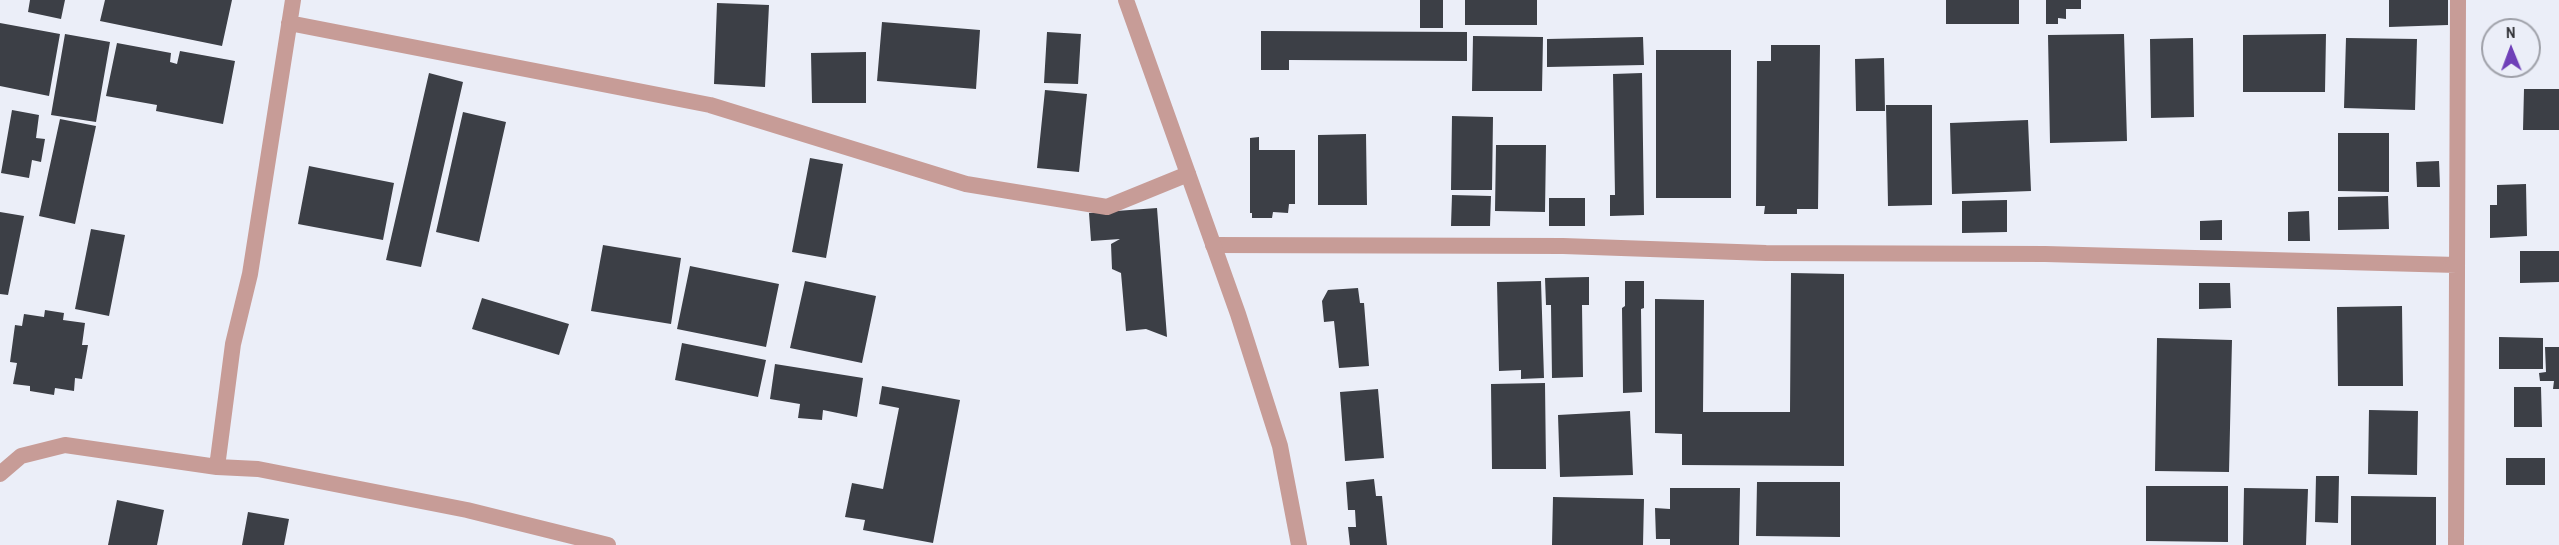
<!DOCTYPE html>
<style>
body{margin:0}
#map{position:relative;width:2559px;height:545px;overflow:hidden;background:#ebeef8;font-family:"Archivo Narrow",sans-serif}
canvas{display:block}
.north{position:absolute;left:2481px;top:18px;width:60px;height:60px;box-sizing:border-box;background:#ebeef8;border:2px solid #9fa1a9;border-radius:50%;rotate:359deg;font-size:16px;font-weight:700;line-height:24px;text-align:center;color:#2d2e32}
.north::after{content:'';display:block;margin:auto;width:21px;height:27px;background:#6f40b8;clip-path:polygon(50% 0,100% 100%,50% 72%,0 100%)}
</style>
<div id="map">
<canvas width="2559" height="545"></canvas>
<div class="north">N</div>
</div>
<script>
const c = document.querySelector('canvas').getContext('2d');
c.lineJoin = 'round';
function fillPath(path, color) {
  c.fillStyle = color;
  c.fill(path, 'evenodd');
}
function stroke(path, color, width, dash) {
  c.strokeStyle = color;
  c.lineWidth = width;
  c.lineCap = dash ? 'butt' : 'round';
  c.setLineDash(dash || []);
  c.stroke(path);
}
const building = new Path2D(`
 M30 0H65L61 19 28 12Z
 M105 0H232L222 46 100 21Z
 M1420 0H1443V28H1420Z
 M1465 0H1537V25H1465Z
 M1946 0H2019V24H1946Z
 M2046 0H2081V9H2066V19L2058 18V24H2046Z
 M2389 0H2448V25L2389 27Z
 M717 3 769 5 765 87 714 84Z
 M882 22 980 30 976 89 877 81Z
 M0 23 60 34 49 96 0 86Z
 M1261 31 1467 32V61L1289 60V70H1261Z
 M1047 32 1081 34 1078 84 1044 83Z
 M65 34 110 42 96 122 51 115Z
 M2124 34 2127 141 2050 143 2048 35Z
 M2326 34 2325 92H2243V35Z
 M1473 36 1543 37 1542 91H1472Z
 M1643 37 1644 65 1547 67V39Z
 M2193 38 2194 117 2151 118 2150 39Z
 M2346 38 2417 39 2415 110 2344 108Z
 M117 43 171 53 170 62 177 64 180 51 235 61 223 124 156 111 157 105 106 96Z
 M1771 45H1820L1818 209H1797V214H1764L1765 206H1756L1757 61H1771Z
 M1656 50H1731V198H1656Z
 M866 52V103H812L811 53Z
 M1884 58 1885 111H1856L1855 59Z
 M429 73 463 82 421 267 386 260Z
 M1642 73 1644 215 1610 216V195H1615L1613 74Z
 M2524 89H2559V130H2523Z
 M1045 90 1087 94 1079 172 1037 168Z
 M1886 105H1932V205L1888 206Z
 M12 110 39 115 36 138 45 139 41 162 32 160 29 178 1 173Z
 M463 112 506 122 479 242 436 232Z
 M1452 116 1493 117 1492 190H1451Z
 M60 119 96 126 75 224 39 216Z
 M2028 120 2031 191 1952 194 1950 123Z
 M2338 133H2389V192L2338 191Z
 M1366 134 1367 205H1318V135Z
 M1259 137V150H1295V204H1289L1288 213 1273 212 1272 218H1252V213H1250V138Z
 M1496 145H1546L1545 212 1495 211Z
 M810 158 843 164 826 258 792 252Z
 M2439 161 2440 187H2417L2416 162Z
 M309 166 394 183 383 240 298 224Z
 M2526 184 2527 236 2490 238V205H2497V185Z
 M1452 195 1491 196 1490 226H1451Z
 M2388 196 2389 229 2338 230V197Z
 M1549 198H1585V226H1549Z
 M2007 200V232L1962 233V201Z
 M1157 208 1167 337 1146 329 1126 331 1121 273 1112 269 1111 244 1120 239 1091 241 1089 213Z
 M2309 211 2310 241H2288V212Z
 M0 212 24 216 8 295 0 294Z
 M2222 220V240H2200V221Z
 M91 229 125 235 109 316 75 309Z
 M603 245 681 258 671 324 591 311Z
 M2520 251H2559V282L2520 283Z
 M690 266 779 284 766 347 677 329Z
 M1791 273 1844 274V466L1682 465V434L1655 433V299L1704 300 1703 412H1790Z
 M1589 277V305H1582L1583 377 1552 378 1551 305H1546L1545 278Z
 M805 281 876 296 862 363 790 348Z
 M1541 281 1544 378 1521 379V370L1499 371 1497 282Z
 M1625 281H1644V308L1641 309 1642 392 1623 393 1622 308 1625 306Z
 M2199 283H2230L2231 308 2199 309Z
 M1358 288 1360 303H1364L1369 366 1339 368 1334 321 1324 322 1322 301 1328 290Z
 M482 298 569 324 559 355 472 329Z
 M2402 306 2403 386H2338L2337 307Z
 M45 310 64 313 63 320 85 323 82 345H88L82 379 75 378 74 391 55 388 54 395 30 391V386L13 384 17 363 10 362 15 325 22 326 24 314 44 317Z
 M2499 337 2543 338V369H2499Z
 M2157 338 2232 340 2229 472 2155 471Z
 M682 343 766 360 758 397 675 380Z
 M2545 347H2559V389H2553L2554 381H2540L2539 373 2546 372Z
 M775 364 863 378 857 417 823 410 822 420 798 418 800 404 770 399Z
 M1545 383 1546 469H1492L1491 384Z
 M882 386 960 400 933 543 863 530 865 520 845 517 852 483 883 489 899 408 879 404Z
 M2514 387H2541L2542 427H2514Z
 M1378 389 1384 458 1345 461 1340 392Z
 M2369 410 2418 411 2417 475 2368 474Z
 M1630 411 1633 475 1560 477 1558 415Z
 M2506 458H2545V485H2506Z
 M2316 476H2339L2338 523 2315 522Z
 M1374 479 1376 496H1382L1387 545H1350L1348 527H1356L1355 510H1348L1346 482Z
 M1757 482H1840V537L1756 536Z
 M2146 486H2228V542L2146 541Z
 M1670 488H1740L1739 545H1670V539H1656L1655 508 1670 509Z
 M2244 488 2308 489 2306 545H2243Z
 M2351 496 2436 497V545H2351Z
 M1553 497 1644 499 1643 545H1552Z
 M117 500 164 510 157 545H108Z
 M248 512 289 519 284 545H242Z`);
const minor = new Path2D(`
 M289 23 710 105 966 184 1107 207 1188 174
 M1213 245 1563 246 1766 253 2045 254 2457 265
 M217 467 233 344 250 274 293 0
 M0 474 21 456 65 445 217 467 258 469 467 510 608 545
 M2456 545 2458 0`);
const tertiary = new Path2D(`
 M1126 0 1238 314 1280 446 1299 545`);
fillPath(building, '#3c3f46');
stroke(minor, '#c79c97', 16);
stroke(tertiary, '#c79c97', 16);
</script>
